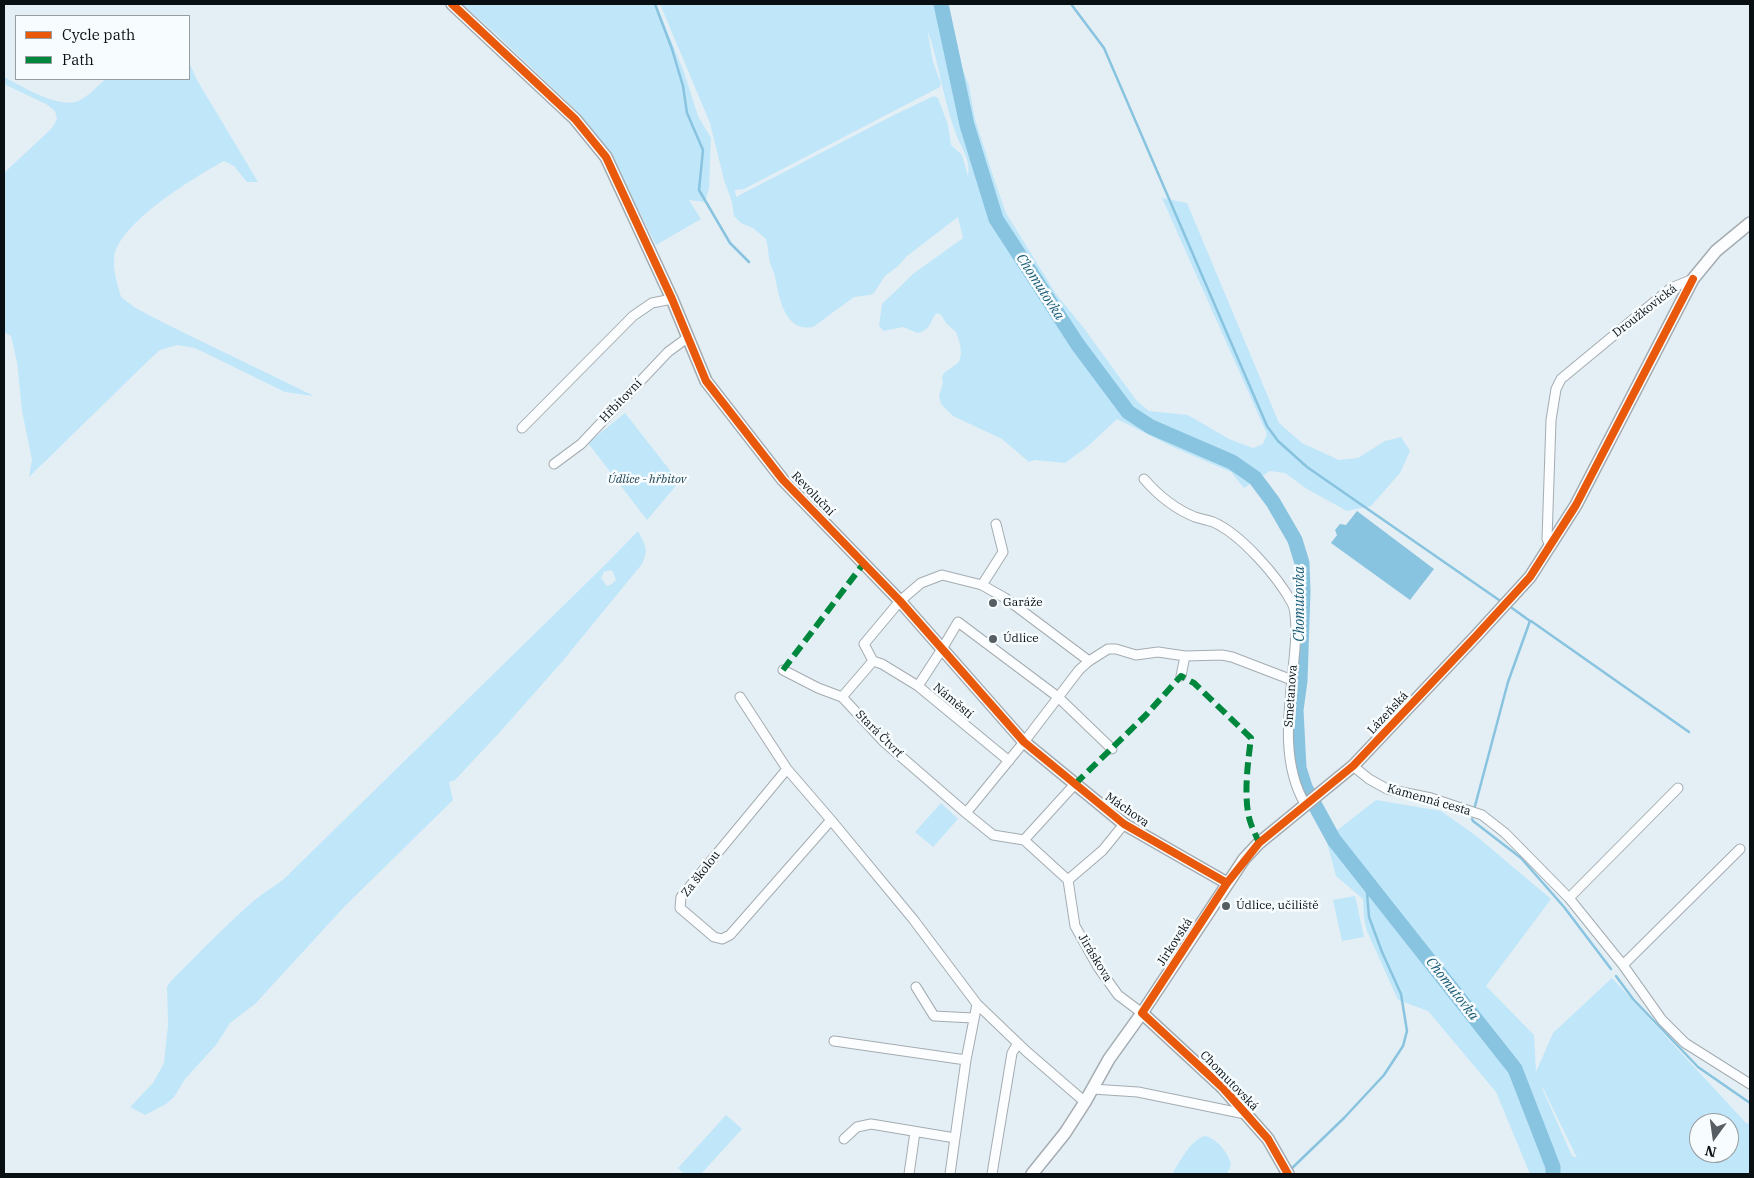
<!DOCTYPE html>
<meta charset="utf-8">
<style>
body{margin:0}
#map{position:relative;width:1754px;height:1178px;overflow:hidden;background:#e4eff5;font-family:"IBM Plex Serif",serif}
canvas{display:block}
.frame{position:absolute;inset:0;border:5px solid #091014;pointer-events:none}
.legend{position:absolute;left:15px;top:15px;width:175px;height:65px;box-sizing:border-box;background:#f7fcfe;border:1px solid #989ea0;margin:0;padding:6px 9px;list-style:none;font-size:15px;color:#091014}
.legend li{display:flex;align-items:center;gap:10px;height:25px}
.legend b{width:25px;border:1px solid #989ea0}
.north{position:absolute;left:1689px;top:1113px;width:50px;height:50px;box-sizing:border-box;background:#f7fcfe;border:1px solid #989ea0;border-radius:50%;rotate:194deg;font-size:14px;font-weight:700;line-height:20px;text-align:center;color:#091014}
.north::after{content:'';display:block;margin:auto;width:18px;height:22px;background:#565e63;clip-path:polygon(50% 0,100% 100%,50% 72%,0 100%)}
</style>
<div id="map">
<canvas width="1754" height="1178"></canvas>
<div class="frame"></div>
<ul class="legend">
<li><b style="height:6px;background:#e8590c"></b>Cycle path</li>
<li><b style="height:6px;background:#00873e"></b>Path</li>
</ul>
<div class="north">N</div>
</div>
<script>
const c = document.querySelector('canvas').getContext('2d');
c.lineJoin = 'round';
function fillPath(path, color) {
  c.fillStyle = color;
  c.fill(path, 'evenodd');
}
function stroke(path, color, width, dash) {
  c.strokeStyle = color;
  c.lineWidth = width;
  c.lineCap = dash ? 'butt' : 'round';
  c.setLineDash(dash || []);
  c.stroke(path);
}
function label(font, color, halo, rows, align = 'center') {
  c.font = font + ' "IBM Plex Serif",serif';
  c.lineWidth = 5;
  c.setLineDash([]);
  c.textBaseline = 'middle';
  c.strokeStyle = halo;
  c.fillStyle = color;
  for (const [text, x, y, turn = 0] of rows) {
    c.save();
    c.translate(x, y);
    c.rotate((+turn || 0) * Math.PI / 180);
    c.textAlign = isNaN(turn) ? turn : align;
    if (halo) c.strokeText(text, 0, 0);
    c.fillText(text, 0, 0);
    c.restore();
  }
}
const green = new Path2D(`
 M462 4H656L684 72 698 116 711 138 709 188 705 202 689 200 701 219 656 245 609 151 579 113 495 33Z
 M660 4H948L963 70 969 86 975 119 994 179 1006 213 1056 294 1083 327 1136 400 1149 411 1188 415 1229 439 1253 448 1263 444 1267 434 1162 198 1187 203 1279 423 1302 443 1339 460 1358 458 1385 441 1401 437 1410 451 1400 473 1371 506 1347 511 1307 489 1285 473 1270 471 1244 488 1231 472 1175 448 1117 419 1087 447 1065 463 1035 460 1029 462 1002 439 953 416 941 404 939 396 943 383 942 377 944 373 959 362 961 354 960 344 956 332 946 323 941 315 937 313C929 320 933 329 918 333L903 327 884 331 879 326 882 304 913 274 963 238 958 217 907 256 898 266 885 276 874 293 870 295 854 297 813 327C783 333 779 294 774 273 772 268 770 264 769 258 768 252 768 245 766 239L753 228 741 223 734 216 732 202 724 180 710 123ZM927 29C940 64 943 103 958 139 963 150 971 163 968 176L962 155 951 145 948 125 938 98 934 96 894 115 736 197 735 190 744 189 940 87 941 83 933 62Z
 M189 62 197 80 258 182H247L234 166 224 161C195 177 116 224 114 259 113 272 118 285 121 297L134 307 164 323 314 396 285 392 195 348 177 345 160 350 151 358 29 477 32 460 22 411 17 362 11 336 4 332V173L52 128 57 119 55 111 46 104 4 84V77C21 86 59 109 78 101 88 97 97 86 106 79H189Z
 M625 413 679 482 647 520 588 443Z
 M638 531C645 545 649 549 642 564L561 663 499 733 455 780 449 782 453 800 345 906 255 1004 230 1023 216 1045 185 1079 174 1097 166 1104 145 1115 130 1107 153 1083 164 1063 168 1025 167 987 171 981C197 955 223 928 250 904 264 891 281 884 293 870L608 562ZM612 570 616 580 612 584 607 586 601 578 604 572Z
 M1376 800 1441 811 1475 835 1551 899 1486 986 1534 1035 1536 1072 1553 1033 1612 978 1746 1123 1750 1124V1174H1530L1496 1092 1428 1011 1398 1000 1367 931 1364 919 1363 899 1336 876 1326 839ZM1542 1088H1543L1577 1158 1572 1156ZM1699 1123H1729V1153H1699Z
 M941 803 958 819 933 847 915 832Z
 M1355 896 1364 937 1342 941 1333 900Z
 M726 1115 742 1129 701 1174H684L678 1168Z
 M1205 1136C1216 1138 1229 1153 1231 1165L1227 1174H1172C1180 1162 1190 1140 1205 1136Z`);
const water = new Path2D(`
 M1357 511 1434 569 1410 600 1331 543 1337 535 1335 530 1340 524 1346 525Z`);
const stream = new Path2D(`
 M655 4 672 49 683 86 687 113 703 150 699 190 730 243 749 262
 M1071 4 1104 48 1267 426 1278 441 1307 467 1499 600
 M1531 621 1689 732
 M1475 806 1508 682 1530 621 1512 608
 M1472 819 1473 821 1521 858 1564 907 1611 969
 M1616 976 1633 999 1698 1067 1750 1103
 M1289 1171 1344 1118 1384 1075 1403 1046 1407 1031 1401 994 1382 952 1369 917 1366 881`);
const river = new Path2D(`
 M941 4 967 125 996 219 1078 345 1128 412 1151 427 1232 462 1255 478 1273 502 1295 540 1302 563 1303 591 1300 681 1296 710 1299 768 1305 787 1334 840 1515 1069 1553 1167V1174`);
const minor = new Path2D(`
 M522 428 633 316 652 303 672 299
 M554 464 581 444 668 352 687 338
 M1144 479C1158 495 1175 509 1195 517 1201 519 1208 520 1213 522 1241 534 1278 577 1292 603 1297 612 1296 637 1295 648 1291 699 1278 758 1305 804
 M1550 545 1547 539 1551 420 1556 389 1561 379 1671 288 1693 279
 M982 585 1003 552 996 524
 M1185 656 1222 655 1232 657 1292 680
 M873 661 882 664 918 686
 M783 670 818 688 842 697 883 741 966 813
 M740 697 787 769 831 820 913 919 977 1004 1026 1051 1085 1102
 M842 697 873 661 864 644 900 601 921 583 942 575 982 585 1005 598 1089 661
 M1009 761 918 686 942 649 958 622 1058 697 1112 749
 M1353 766 1369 779 1387 789 1431 798 1482 815 1505 833 1569 898 1623 965 1662 1020 1685 1043 1750 1084
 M787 769 681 897 680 908 714 937 722 939 730 935 831 820
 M1024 840 993 835 966 813 1024 742 1079 670 1089 661 1108 649H1116L1136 655 1158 652 1185 656 1181 676
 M1024 840 1075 784
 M1024 840 1068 880
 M1068 880 1075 926 1098 967 1118 995 1142 1013
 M1068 880 1103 850 1124 824
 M1569 898 1678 788
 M1623 965 1740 849
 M916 987 934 1016 973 1018
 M834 1041 966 1060
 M1092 1089 1138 1092 1245 1114
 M844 1139 857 1127 871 1124 955 1138 966 1060 977 1004
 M909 1174 915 1132
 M950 1174 955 1138
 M992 1174 1012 1053 1018 1043`);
const tertiary = new Path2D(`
 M452 4 575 119 606 157 672 299 706 381 783 480 900 601 1024 742 1124 824 1227 883
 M1142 1013 1223 1088 1268 1139 1288 1174
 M1032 1174 1065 1133 1085 1102 1109 1059 1142 1013 1244 859 1259 843 1353 766 1476 636 1530 577 1576 505 1693 279 1716 251 1750 223`);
const quiet = new Path2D(`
 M783 670 864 563
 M1075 784 1146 715 1181 676 1194 683 1251 738C1248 761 1243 798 1250 821 1252 828 1256 835 1259 843`);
const cycleway = new Path2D(`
 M452 4 575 119 606 157 672 299 706 381 783 480 900 601 1024 742 1124 824 1227 883
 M1288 1174 1268 1139 1223 1088 1142 1013 1227 883 1259 843 1353 766 1476 636 1530 577 1576 505 1693 279`);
const markers = [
 [993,603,5,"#565e63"],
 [993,639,5,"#565e63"],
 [1226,906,5,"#565e63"]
];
const streetNames = [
 ["Droužkovická",1645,311,-38],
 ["Hřbitovní",621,401,-46],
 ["Revoluční",813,494,46],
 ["Smetanova",1291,696,-86],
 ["Náměstí",953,701,40],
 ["Lázeňská",1388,713,-47],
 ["Stará Čtvrť",879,734,45],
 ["Kamenná cesta",1429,800,16],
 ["Máchova",1127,810,35],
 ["Za školou",701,874,-52],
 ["Jirkovská",1175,942,-57],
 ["Jiráskova",1095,958,59],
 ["Chomutovská",1229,1081,46]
];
const parkNames = [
 ["Údlice - hřbitov",647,480]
];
const poiNames = [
 ["Garáže",1003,603],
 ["Údlice",1003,639],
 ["Údlice, učiliště",1236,906]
];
const waterNames = [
 ["Chomutovka",1040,287,57],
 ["Chomutovka",1300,604,-90],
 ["Chomutovka",1452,989,52]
];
fillPath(green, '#c0e6f9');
fillPath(water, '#88c3df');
stroke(stream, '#88c3df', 2.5);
stroke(river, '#88c3df', 15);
stroke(minor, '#a4acb1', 11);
stroke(tertiary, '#a4acb1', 14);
stroke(minor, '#fbfdfe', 9);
stroke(tertiary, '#fbfdfe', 11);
stroke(quiet, '#00873e', 6, [12, 6]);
stroke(cycleway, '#e8590c', 8);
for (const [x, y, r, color] of markers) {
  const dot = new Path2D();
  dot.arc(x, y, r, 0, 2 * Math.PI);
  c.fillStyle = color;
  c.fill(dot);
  stroke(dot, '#f7fcfe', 2);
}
label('12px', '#091014', '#f7fcfe', streetNames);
label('italic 12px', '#183c4d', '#f7fcfe', parkNames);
label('12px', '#091014', '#f7fcfe', poiNames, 'left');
label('italic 14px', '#195973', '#f7fcfe', waterNames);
</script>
